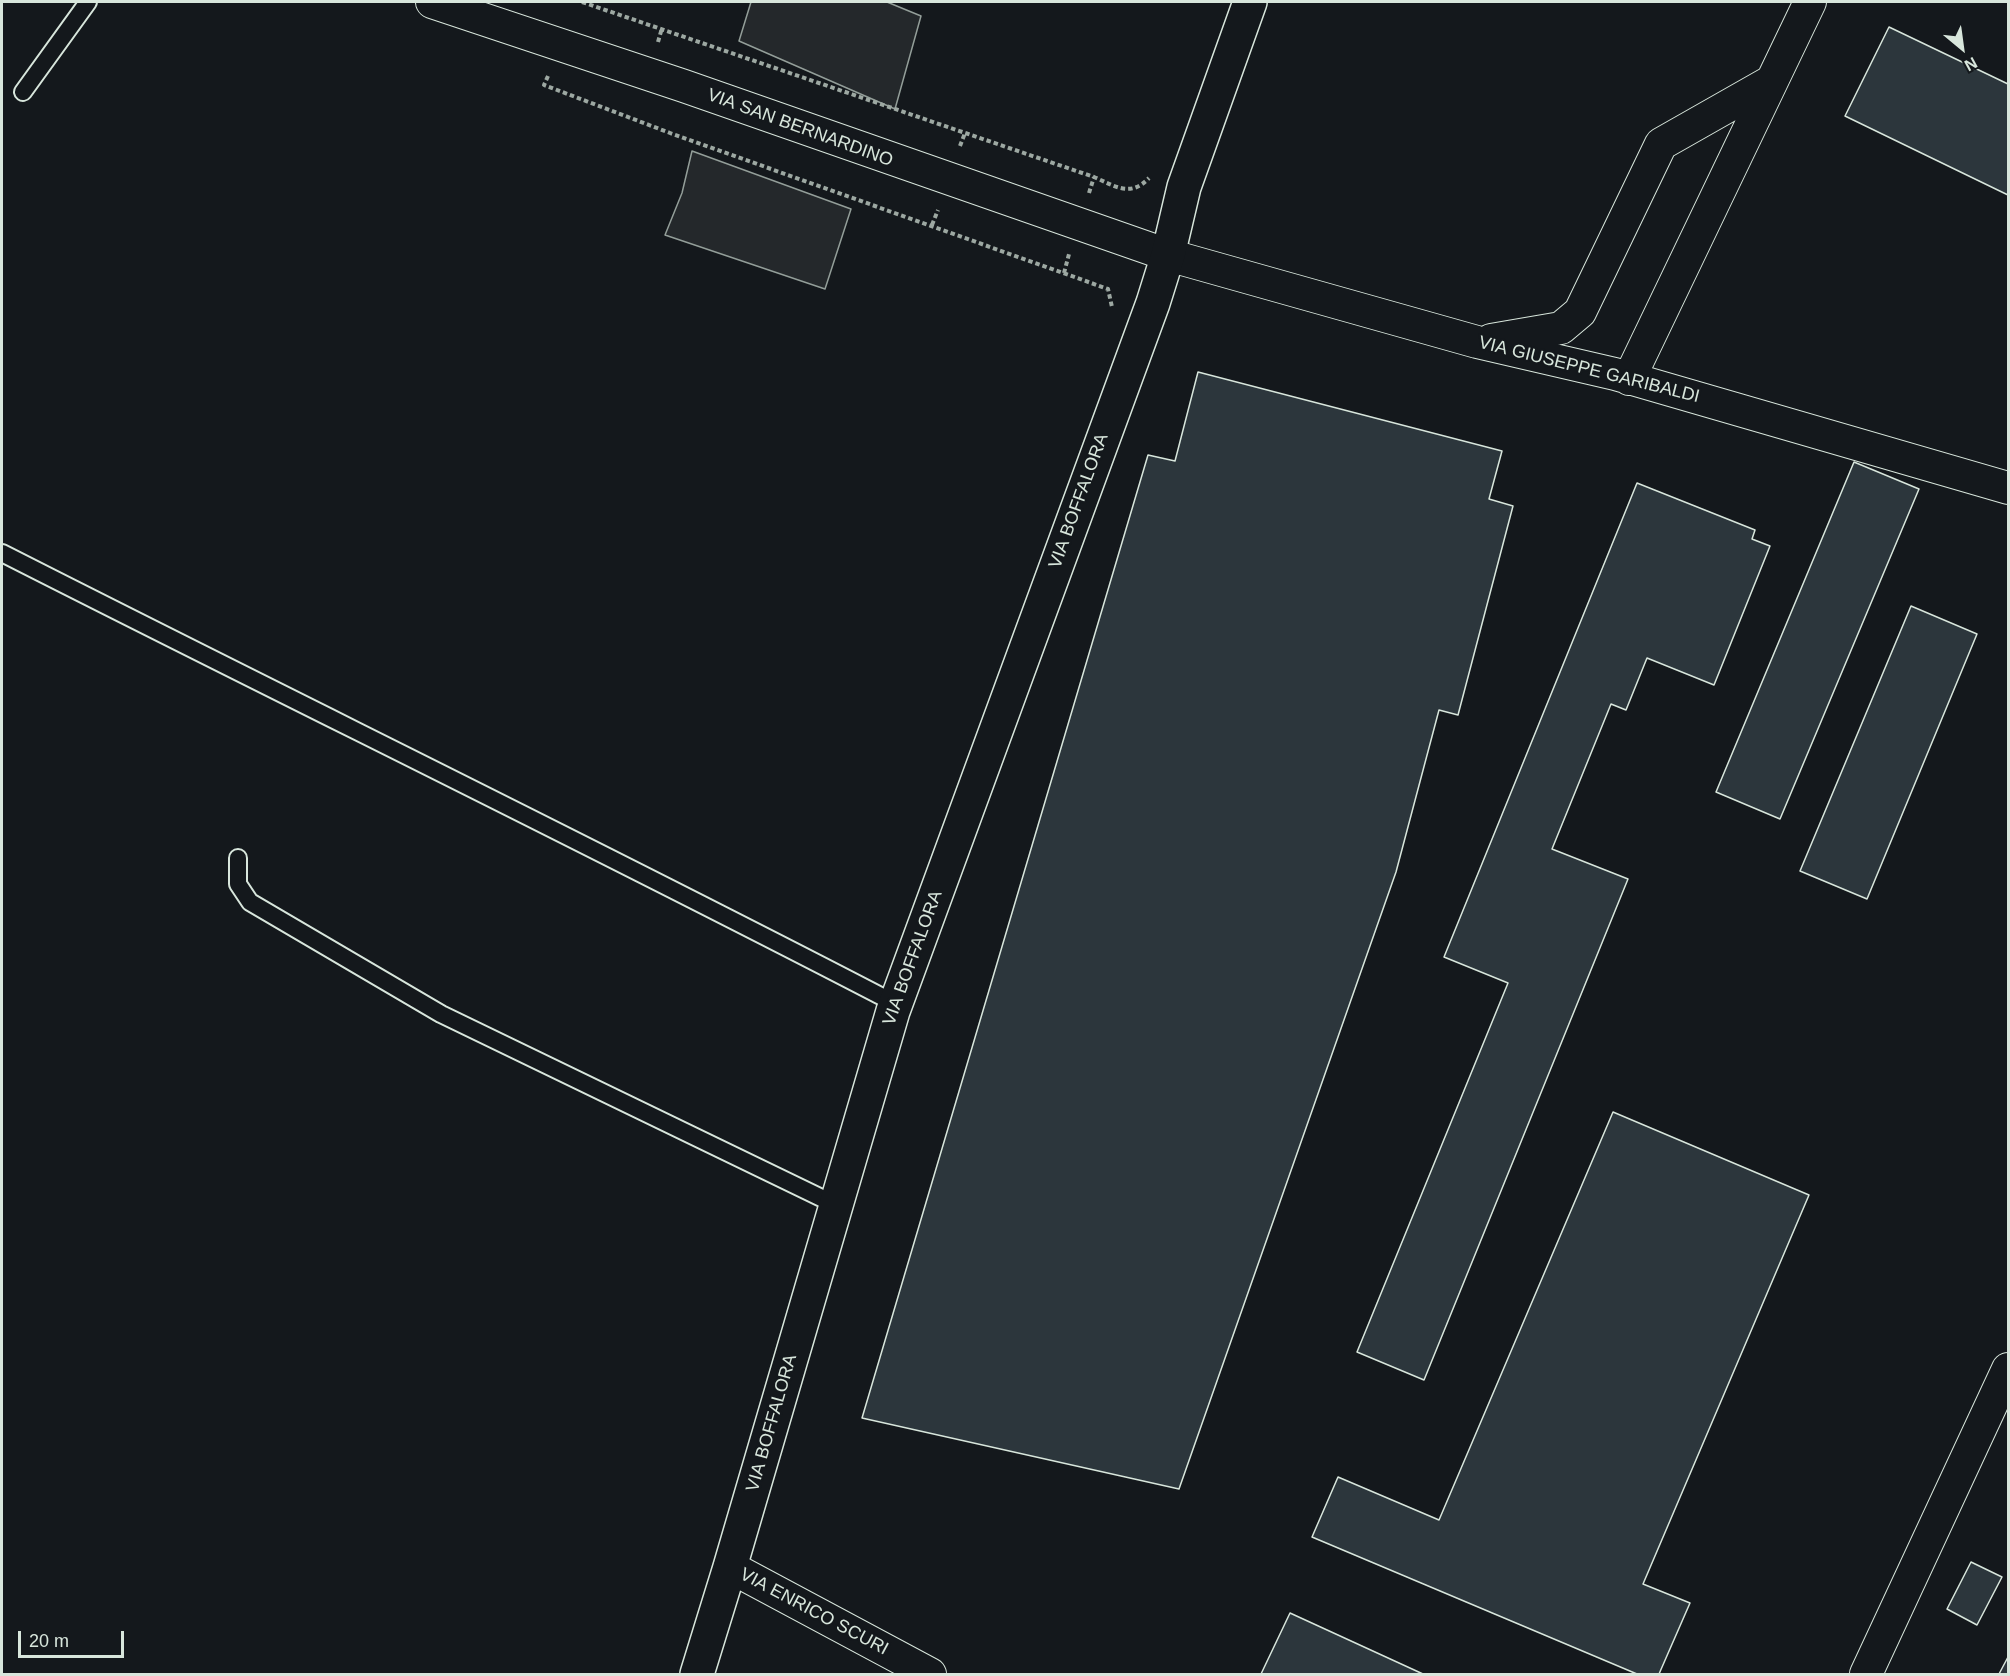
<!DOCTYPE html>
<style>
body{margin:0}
#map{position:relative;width:2010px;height:1676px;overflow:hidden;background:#14181c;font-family:Helvetica,sans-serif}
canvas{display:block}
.frame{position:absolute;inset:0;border:3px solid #d8e6dc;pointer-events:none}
.north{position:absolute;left:1932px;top:18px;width:60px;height:60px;-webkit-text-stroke:4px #14181c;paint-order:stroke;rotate:151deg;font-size:16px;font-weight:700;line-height:24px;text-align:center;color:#d8e6dc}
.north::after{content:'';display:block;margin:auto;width:21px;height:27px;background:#d8e6dc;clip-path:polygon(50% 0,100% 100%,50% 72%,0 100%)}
.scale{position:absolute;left:18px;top:1631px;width:106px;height:27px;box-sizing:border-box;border:3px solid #d8e6dc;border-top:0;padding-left:8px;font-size:18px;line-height:21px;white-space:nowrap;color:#d8e6dc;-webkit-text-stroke:4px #14181c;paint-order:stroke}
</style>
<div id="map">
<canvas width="2010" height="1676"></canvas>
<div class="frame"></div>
<div class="north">N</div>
<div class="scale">20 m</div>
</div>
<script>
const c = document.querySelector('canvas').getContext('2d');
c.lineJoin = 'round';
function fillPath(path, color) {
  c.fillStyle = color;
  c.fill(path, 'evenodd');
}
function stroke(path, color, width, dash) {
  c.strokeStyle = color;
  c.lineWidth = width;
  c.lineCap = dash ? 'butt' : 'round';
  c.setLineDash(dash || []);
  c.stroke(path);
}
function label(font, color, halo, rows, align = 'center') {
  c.font = font + ' Helvetica,sans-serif';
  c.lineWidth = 4.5;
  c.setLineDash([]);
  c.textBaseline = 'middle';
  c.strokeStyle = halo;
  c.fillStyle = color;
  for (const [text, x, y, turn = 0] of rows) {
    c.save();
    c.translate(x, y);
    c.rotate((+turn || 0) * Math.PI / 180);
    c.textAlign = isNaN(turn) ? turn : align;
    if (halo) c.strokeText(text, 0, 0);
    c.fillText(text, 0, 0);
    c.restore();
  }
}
const parking = new Path2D(`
 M751 2H887L921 16 895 109 739 41Z
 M692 151 851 209 825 289 665 235 682 193Z`);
const building = new Path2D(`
 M1889 27 2008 84V195L1845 116Z
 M1198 372 1502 451 1489 499 1513 506 1458 715 1439 710 1396 872 1179 1489 862 1418 1148 455 1175 461Z
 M1854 462 1919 489 1780 819 1716 792Z
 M1637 483 1755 530 1752 539 1770 546 1714 685 1647 658 1626 710 1611 704 1552 849 1628 879 1424 1380 1357 1352 1508 983 1444 957Z
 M1911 606 1977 634 1867 899 1800 871Z
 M1613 1112 1809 1195 1643 1584 1690 1603 1659 1674H1637L1312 1537 1338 1477 1439 1520Z
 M1971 1562 2002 1577 1977 1625 1947 1609Z
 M1290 1613 1423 1674H1261Z
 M2008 1657V1674H1999Z`);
const path = new Path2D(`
 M582 2 1094 177C1115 186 1130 198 1149 178
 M658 42 662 28
 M548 76 544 85 670 133 1108 289 1112 307
 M960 146 965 133
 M1089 193 1094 177
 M932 225 938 210
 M1064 273 1069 254`);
const service = new Path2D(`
 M23 92 88 2
 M2 553C299 704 600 850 896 1004
 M238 858V884L250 902 441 1014 836 1205`);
const minor = new Path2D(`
 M432 2 684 86 1168 255 1477 342 1615 374 2008 488
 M1491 340 1561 328 1580 312 1661 144 1772 81
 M1629 379 1810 2
 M730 1567 930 1674
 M1866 1674 2008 1369`);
const tertiary = new Path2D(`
 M697 1674 730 1567 893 1011 1153 303 1168 255 1184 187 1250 2`);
const streetNames = [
 ["VIA SAN BERNARDINO",800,128,20],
 ["VIA GIUSEPPE GARIBALDI",1589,370,14],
 ["VIA BOFFALORA",1079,501,-70],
 ["VIA BOFFALORA",913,958,-70],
 ["VIA BOFFALORA",772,1423,-74],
 ["VIA ENRICO SCURI",814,1612,28]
];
fillPath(parking, '#24282b');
stroke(parking, '#939e99', 1.5);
fillPath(building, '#2c363c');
stroke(building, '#d8e6dc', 1.5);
stroke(service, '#d8e6dc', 20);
stroke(minor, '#d8e6dc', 34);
stroke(tertiary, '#d8e6dc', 36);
stroke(path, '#9da8a2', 4, [4.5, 3]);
stroke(service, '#14181c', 16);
stroke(minor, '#14181c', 32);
stroke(tertiary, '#14181c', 33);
label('18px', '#d8e6dc', '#14181c', streetNames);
</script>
